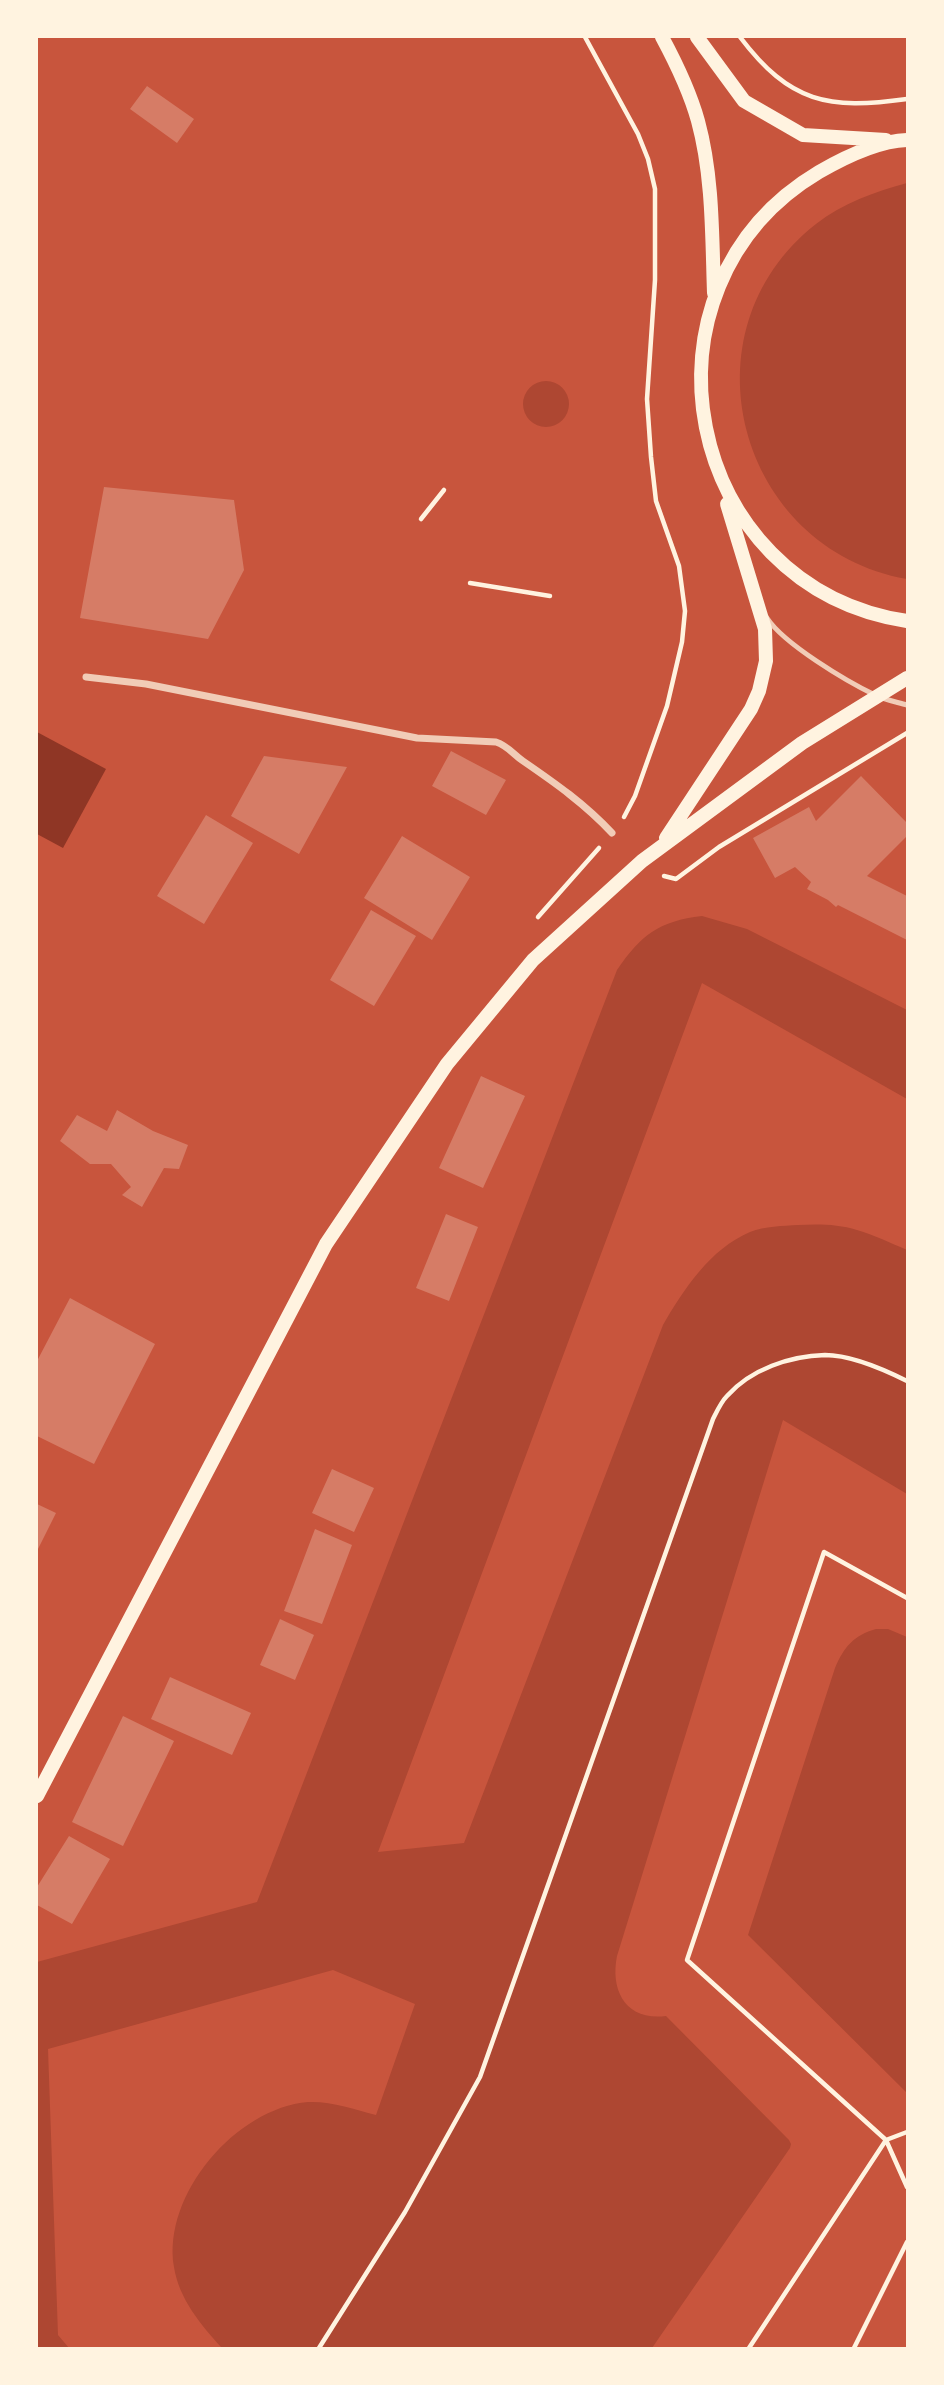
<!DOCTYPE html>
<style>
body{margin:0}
#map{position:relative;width:944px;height:2385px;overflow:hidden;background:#c8553d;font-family:"IBM Plex Sans",sans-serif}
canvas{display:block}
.frame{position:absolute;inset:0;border:38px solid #fff3e0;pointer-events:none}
</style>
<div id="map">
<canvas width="944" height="2385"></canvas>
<div class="frame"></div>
</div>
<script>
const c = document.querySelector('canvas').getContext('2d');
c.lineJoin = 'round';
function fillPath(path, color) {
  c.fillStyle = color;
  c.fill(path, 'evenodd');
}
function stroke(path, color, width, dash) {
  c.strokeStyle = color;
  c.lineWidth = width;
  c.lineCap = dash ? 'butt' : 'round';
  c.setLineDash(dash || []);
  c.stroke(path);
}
const green = new Path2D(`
 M907 183V579C738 549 679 331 816 224 843 203 874 192 907 183Z
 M523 404a23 23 0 1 1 46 0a23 23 0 1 1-46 0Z
 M702 916 747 929 907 1010V1099L702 983 378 1852 464 1843 663 1325C684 1289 710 1249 750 1232 765 1226 783 1226 798 1225 818 1224 838 1224 857 1230 874 1235 891 1243 907 1250V1494L783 1420 617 1956C610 1991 626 2021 666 2016L789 2140 791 2144 790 2148 652 2348H222C201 2325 179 2299 174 2267 162 2195 236 2108 308 2102 331 2101 354 2109 376 2115L415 2004 333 1970 48 2049 58 2335 69 2348H37V1962L257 1902 617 970C641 935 659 921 702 916Z
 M876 1629H888L907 1637V2093L748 1935 835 1668C844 1647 854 1635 876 1629Z`);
const water = new Path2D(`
 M37 732 106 769 63 848 37 834Z`);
const building = new Path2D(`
 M147 86 194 119 177 143 130 109Z
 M104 487 234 500 244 570 208 639 80 618Z
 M451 751 506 780 486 815 432 786Z
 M264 756 347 767 299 854 231 816Z
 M861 776 907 823V836L867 876 907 896V940L838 905 836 907 828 900 807 889 811 882 795 867 775 878 753 838 809 807 816 821Z
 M206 815 253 843 204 924 157 896Z
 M402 836 470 877 432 940 364 898Z
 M371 910 416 936 374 1006 330 980Z
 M481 1076 525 1096 483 1188 439 1168Z
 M117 1110 153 1131 188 1145 179 1169 164 1168 142 1207 122 1195 131 1187 111 1164H90L60 1141 77 1115 107 1131Z
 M446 1214 478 1227 449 1301 416 1288Z
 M70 1298 155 1344 94 1464 37 1436V1361Z
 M332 1469 374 1488 354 1532 312 1513Z
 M37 1504 56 1513 37 1551Z
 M315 1529 352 1545 322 1624 284 1611Z
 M280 1619 314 1635 295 1680 260 1665Z
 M170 1677 251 1713 232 1755 151 1719Z
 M123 1716 174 1741 123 1846 72 1822Z
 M69 1836 110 1859 72 1924 37 1905V1887Z`);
const path = new Path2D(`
 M585 37 638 134 648 159 655 189V280L647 399 651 457 656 501 679 566 685 611 682 642 667 706 635 796 624 817
 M740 37C790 103 828 110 907 99
 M421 519 444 490
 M470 583 550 596
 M664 876 676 879 719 847 907 733
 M538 917 599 848
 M907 2132 886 2140 907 2187
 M319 2348 405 2212 480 2077 713 1419C717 1411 721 1402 727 1396 751 1369 790 1356 825 1355 850 1355 885 1370 907 1381
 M749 2348 886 2140 687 1960 824 1552 907 1598
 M854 2348 907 2242`);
const service = new Path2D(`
 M767 618C784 644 846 681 875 695 885 700 897 702 907 705`);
const minor = new Path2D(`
 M86 677 146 684 417 738 496 742C508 746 513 754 523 761 555 783 585 804 612 833`);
const secondary = new Path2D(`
 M662 37C676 63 690 92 698 121 713 176 712 236 714 293
 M697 37 744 101 803 135 886 140
 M907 140C877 141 845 157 819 172 624 288 683 587 907 621
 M666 838 751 709 759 691 766 661 765 629 727 504
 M37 1796 326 1244 447 1064 533 960 642 861 802 743 907 678`);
fillPath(green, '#ae4732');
fillPath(water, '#8f3625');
fillPath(building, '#d67c66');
stroke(path, '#fff3e0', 4.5);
stroke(service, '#f1ccb7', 5);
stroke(minor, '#f1ccb7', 7);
stroke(secondary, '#fff3e0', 14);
</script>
